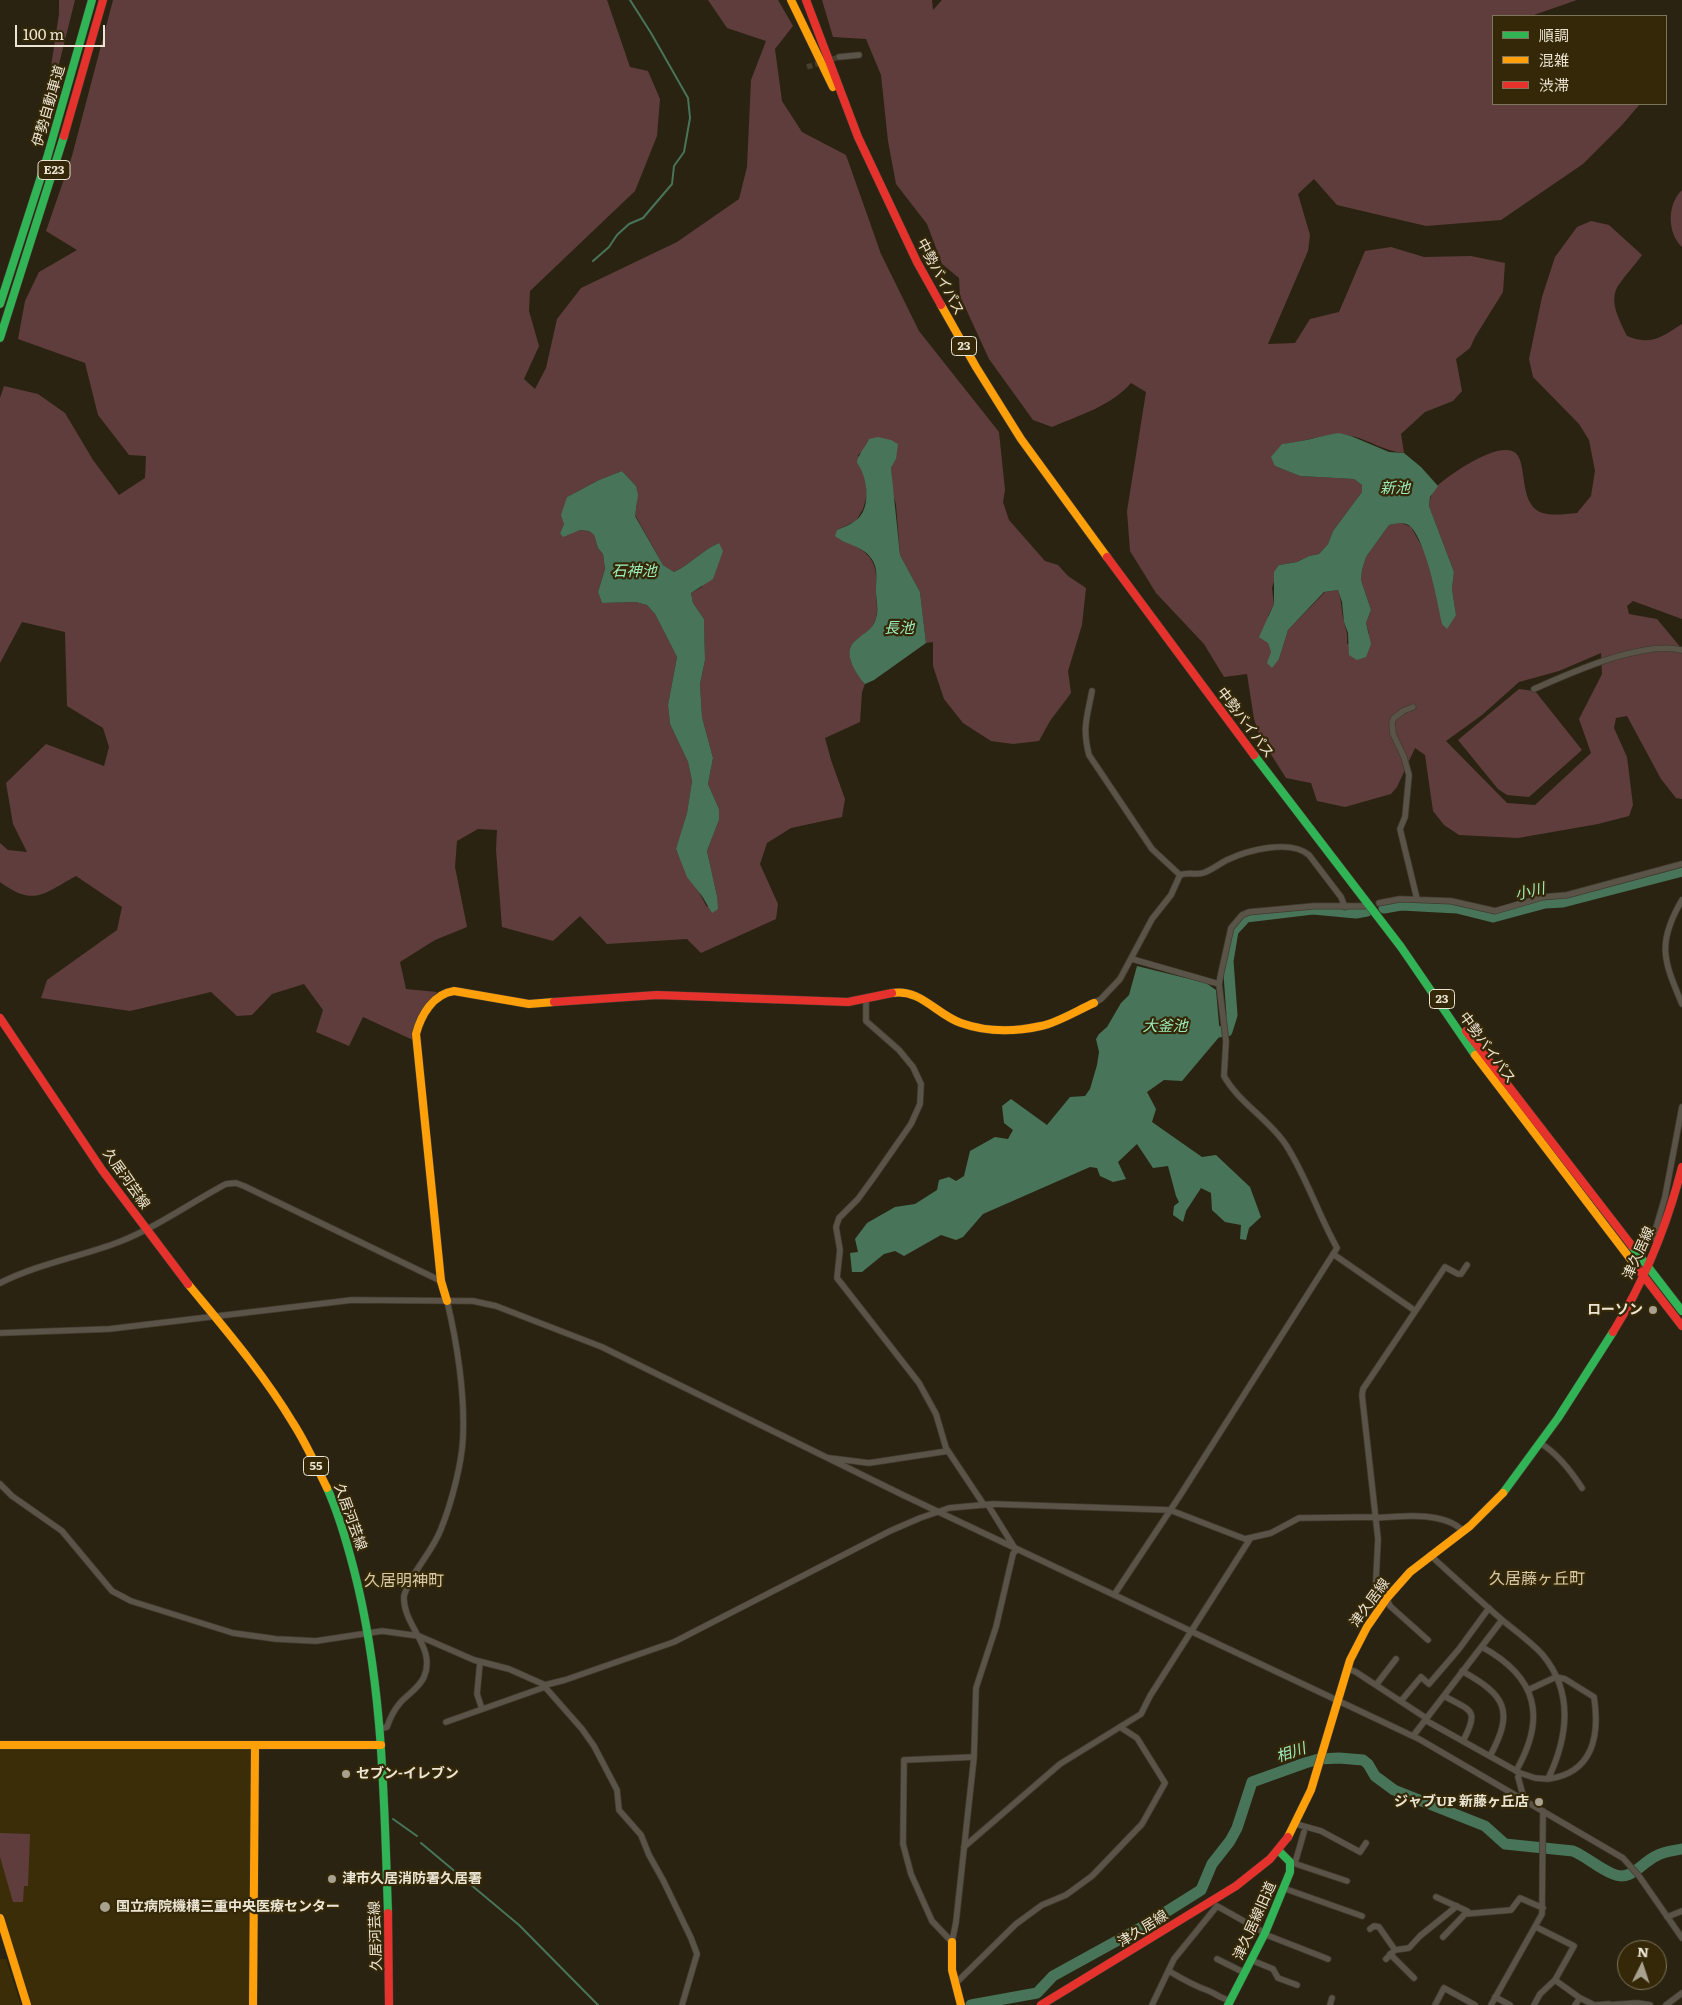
<!DOCTYPE html>
<meta charset="utf-8">
<style>
body{margin:0}
#map{position:relative;width:1682px;height:2005px;overflow:hidden;background:#2a2312;font-family:Literata,"Noto Sans JP",serif}
canvas{display:block}
.legend{position:absolute;left:1492px;top:15px;width:175px;height:90px;box-sizing:border-box;background:#342808;border:1px solid #7e7459;margin:0;padding:6px 9px;list-style:none;font-size:15px;color:#ece5d3}
.legend li{display:flex;align-items:center;gap:10px;height:25px}
.legend b{width:25px;border:1px solid #7e7459}
.north{position:absolute;left:1617px;top:1940px;width:50px;height:50px;box-sizing:border-box;background:#342808;border:1px solid #7e7459;border-radius:50%;rotate:4deg;font-size:14px;font-weight:700;line-height:20px;text-align:center;color:#ece5d3}
.north::after{content:'';display:block;margin:auto;width:18px;height:22px;background:#a8a18f;clip-path:polygon(50% 0,100% 100%,50% 72%,0 100%)}
.scale{position:absolute;left:15px;top:25px;width:90px;height:22px;box-sizing:border-box;border:2px solid #ece5d3;border-top:0;padding-left:6px;font-size:15px;line-height:18px;white-space:nowrap;color:#ece5d3;-webkit-text-stroke:4px #342808;paint-order:stroke}
</style>
<div id="map">
<canvas width="1682" height="2005"></canvas>
<ul class="legend">
<li><b style="height:6px;background:#30b455"></b>順調</li>
<li><b style="height:6px;background:#ff9f0a"></b>混雑</li>
<li><b style="height:6px;background:#e5322d"></b>渋滞</li>
</ul>
<div class="north">N</div>
<div class="scale">100 m</div>
</div>
<script>
const c = document.querySelector('canvas').getContext('2d');
c.lineJoin = 'round';
function fillPath(path, color) {
  c.fillStyle = color;
  c.fill(path, 'evenodd');
}
function stroke(path, color, width, dash) {
  c.strokeStyle = color;
  c.lineWidth = width;
  c.lineCap = dash ? 'butt' : 'round';
  c.setLineDash(dash || []);
  c.stroke(path);
}
function label(font, color, halo, rows, align = 'center') {
  c.font = font + ' Literata,"Noto Sans JP",serif';
  c.lineWidth = 4.5;
  c.setLineDash([]);
  c.textBaseline = 'middle';
  c.strokeStyle = halo;
  c.fillStyle = color;
  for (const [text, x, y, turn = 0] of rows) {
    c.save();
    c.translate(x, y);
    c.rotate((+turn || 0) * Math.PI / 180);
    c.textAlign = isNaN(turn) ? turn : align;
    if (halo) c.strokeText(text, 0, 0);
    c.fillText(text, 0, 0);
    c.restore();
  }
}
const built = new Path2D(`
 M0 1745 255 1746 254 2005H27L0 1917Z
 M0 1959H6L21 2005H0Z`);
const green = new Path2D(`
 M59 0H75L59 64 53 76 50 73 59 14Z
 M113 0H607L630 67 648 71 660 99 657 136 635 191 530 291 529 311 539 346 524 379 535 389 546 368 557 319 581 288 677 242 739 199 747 167 751 80 766 41 727 28 708 0H778L793 26 775 49 782 101 802 132 846 155 881 254 919 331 999 432 1005 490 1003 502 1009 520 1045 561 1058 565 1068 576 1086 588 1082 625 1068 671 1071 693 1050 721 1039 741 1013 744 991 741 963 723 944 699 933 666V642L926 643 920 592 900 555 896 505 892 488 891 468 896 459 865 449 858 455 866 483 867 495 863 509 856 521 837 530 839 539C857 546 875 553 876 576 877 582 876 589 876 595 877 607 879 618 871 628 865 636 852 639 850 650 848 661 858 676 865 684L862 692 860 722 825 738 831 760 845 799 842 817 791 828 767 843 760 864 778 904 776 919 701 953 687 939 607 944 580 916 553 941 502 927 496 850 497 830 478 829 457 841 455 867 467 927 435 940 400 962 406 989 437 992C425 1007 411 1021 413 1040L363 1017 349 1046 316 1032 323 1010 304 984 272 994 252 1015 237 1016 211 992 130 1011 41 998 47 980 117 930 122 907 76 876C43 894 34 907 0 882V843L8 850 27 852 13 824 6 783 46 744 104 766 109 747 103 728 67 706 65 632 22 622 0 663V398L4 386 38 394 65 413 93 460 119 495 145 478 146 456 129 455 98 415 85 363 18 339 25 301 39 272 77 250 46 231 72 156ZM622 471 636 486 637 503 635 515 663 565 674 572C690 565 702 550 719 543L702 587 691 593 693 603 704 619 705 660 700 684 702 717 713 758 708 784 719 809V820L707 851 717 896 707 907 676 850 687 813 692 781 688 762 670 724 668 705 677 657 655 614 647 605 636 602 602 603 598 592 605 569 603 554 598 548 594 535 589 531 580 530 560 533 564 524 567 497 599 480Z
 M822 0H932L933 10 942 0H1577L1531 16H1493V104H1640L1622 125 1583 164 1501 220 1426 226 1337 205 1314 179 1298 194 1310 235 1308 251 1268 344 1295 343 1310 319 1339 312 1365 251 1391 247 1424 257 1471 256 1505 263 1503 292 1475 337 1470 348 1456 359 1462 391 1453 401 1425 412 1401 434 1404 453C1384 451 1371 441 1352 436 1332 431 1303 442 1283 444L1275 466 1300 476 1354 479 1362 485V492L1333 531 1328 544 1319 554 1309 556 1297 562 1279 565 1272 588 1274 604 1268 616V642L1271 652 1279 659 1288 630 1325 592 1338 590C1342 601 1341 610 1344 621 1346 632 1348 631 1347 644L1369 634 1366 623 1371 610 1361 580 1362 570 1366 557 1389 525 1400 522 1411 527 1425 552 1435 588 1456 615 1452 589 1454 572 1429 506C1430 498 1432 491 1438 485 1452 473 1494 444 1512 451 1530 457 1516 505 1543 513 1553 516 1566 514 1577 513L1591 496 1595 471 1589 440 1579 424 1533 377 1529 359 1542 297 1555 257 1577 227 1591 221 1609 225 1642 255C1636 264 1619 282 1616 290 1610 305 1621 323 1627 336 1652 346 1661 337 1682 324V619L1633 601 1627 606 1629 614 1657 619 1682 649V799L1676 798 1661 779 1627 716 1616 718 1614 728 1627 757 1633 805 1629 816 1598 824 1518 838 1459 835 1444 825 1433 811 1425 755 1415 748 1397 787 1391 794 1345 807 1317 801 1311 783 1286 778 1260 737 1254 719 1247 674 1224 677 1204 644 1156 593 1130 551 1127 511 1146 392 1131 383C1111 406 1080 415 1052 427L1033 420 989 359 960 296 959 278 942 264 927 224 896 184 888 141 881 75 866 39 833 37ZM1601 653 1602 674 1579 719 1591 753 1535 805 1507 803 1446 741 1482 715 1519 682 1559 671Z
 M1682 190V247C1667 233 1667 204 1682 190Z
 M1519 689 1535 691 1582 750 1529 797 1507 795 1498 789 1458 740Z
 M0 1833 30 1834 28 1886H24L23 1902H13L0 1857Z`);
const water = new Path2D(`
 M1339 433 1351 436 1389 452 1404 453 1421 467 1438 486 1430 497 1429 506 1454 572 1452 589 1456 615 1447 629 1442 624C1437 600 1427 545 1411 527 1405 521 1397 523 1389 525L1366 557 1362 570 1361 580 1371 610 1366 623 1371 644 1366 657 1357 660 1349 655 1348 633 1344 622 1342 602 1338 590 1324 592 1288 630 1279 659 1272 668 1267 663 1271 652 1268 643 1259 637 1274 604V572L1279 565 1297 562 1309 556 1319 554 1328 544 1333 531 1362 492V485L1354 479 1300 476 1275 466 1271 457 1282 444C1302 442 1320 436 1339 433Z
 M878 437 891 440 898 444 896 459 891 468 900 555 920 592 926 643 874 680 865 684C857 675 843 655 853 643 861 634 873 631 876 618 879 609 876 600 876 591 876 581 878 570 873 561 864 545 847 546 835 536L837 530C843 527 850 525 855 521 872 510 868 477 857 463 858 453 865 449 869 439Z
 M622 471 636 486 638 495 635 516 663 565 674 572C690 565 702 550 719 543L723 551 713 579 691 593 693 603 704 619 705 660 700 684 702 717 713 758 708 784 719 809V820L707 851 717 896 718 909 712 913 702 896 687 877 676 849 687 813 692 781 688 762 670 724 668 705 677 657 655 614 647 605 636 602 602 603 598 592 605 569 603 554 598 548 594 535 589 531 580 530 563 537 560 533 564 524 561 515 567 497 599 480Z
 M1137 966 1206 983 1216 990 1220 1036 1182 1081 1164 1080 1147 1092 1156 1109 1152 1122 1202 1157 1216 1155 1250 1187 1261 1217 1249 1228 1246 1240 1240 1239 1241 1225 1225 1222 1212 1210 1211 1193 1201 1188 1186 1211 1183 1222 1173 1215 1174 1206 1179 1202 1176 1196 1168 1166 1153 1168 1137 1144 1118 1162 1126 1179 1113 1182 1100 1176 1097 1168 1090 1167 983 1214 963 1237 956 1240 941 1235 904 1256 895 1251 884 1254 862 1272H852L850 1253 858 1252 855 1239 867 1223 895 1207 915 1204 937 1190 939 1180 949 1177 956 1181 964 1176 970 1151 995 1137 1008 1139 1013 1130 1004 1123 1002 1106 1011 1099 1047 1125 1070 1097 1085 1096 1090 1089 1097 1065 1099 1052 1096 1039 1099 1034 1107 1027 1121 1003 1129 995Z`);
const stream = new Path2D(`
 M593 261 609 247 617 235 629 224 643 218 672 184 674 166 684 152 690 118 688 98 651 33 630 0
 M393 1819 417 1836
 M421 1843 519 1925 598 2005`);
const river = new Path2D(`
 M1384 908 1401 905 1457 908 1493 917 1545 903 1563 902 1682 871
 M1206 1033 1227 1031 1232 1015 1228 961 1233 931 1246 917 1313 909 1356 913 1367 911
 M971 2005 1037 1993 1053 1976 1142 1927 1201 1890 1212 1864 1230 1841 1237 1828 1252 1782 1305 1763 1319 1759 1339 1758 1363 1760 1368 1764 1375 1776 1394 1790 1485 1826 1505 1844 1573 1851C1587 1857 1598 1868 1613 1874 1631 1882 1641 1863 1656 1856 1664 1851 1673 1851 1682 1849`);
const streetTunnel = new Path2D(`
 M807 67 839 57`);
const street = new Path2D(`
 M839 57 859 55
 M1534 689C1571 673 1642 640 1682 650
 M1092 691C1087 718 1082 727 1089 755L1152 849 1180 875
 M1413 707 1403 711 1394 718 1392 722 1393 734 1404 757 1409 775 1405 817 1400 829 1417 899
 M1682 900C1656 944 1664 961 1682 1004
 M1379 903 1400 899 1451 901 1495 911 1543 897 1567 895 1682 864
 M1132 959 1219 984
 M866 999V1021L899 1050 913 1067 921 1084 920 1104 911 1124 874 1177 858 1199 839 1218 836 1227 840 1250 837 1278 919 1383 936 1414 946 1448 984 1505
 M1094 1003 1101 999 1120 979 1152 919 1171 895 1180 875C1188 872 1196 875 1203 873 1212 870 1219 864 1227 860 1248 850 1290 839 1309 855L1341 897 1345 907
 M1653 1238 1665 1197 1682 1107
 M1333 1254 1414 1310
 M0 1283C38 1264 79 1257 119 1242 157 1227 190 1203 226 1184L236 1183 244 1186 441 1281
 M0 1333 109 1329 352 1300 473 1301 496 1306 602 1347 905 1496 1419 1739 1623 1858 1639 1876 1682 1938
 M1540 1443C1557 1453 1571 1471 1582 1488
 M829 1458 869 1463 948 1451
 M0 1484 12 1496 62 1531 112 1591 131 1601 233 1633 276 1639 316 1641 382 1631 419 1636 474 1660 509 1669 545 1685
 M988 1505 1016 1550
 M1376 1518C1401 1516 1444 1511 1463 1531
 M1114 1595 1181 1494 1337 1248C1318 1214 1307 1178 1286 1145 1269 1119 1239 1103 1224 1076L1226 1041 1219 984 1221 973 1231 928 1242 915 1249 912 1314 906H1364
 M1387 1599 1390 1606 1428 1640
 M1379 1611 1375 1599 1378 1539 1362 1395 1363 1389 1445 1267 1458 1274H1461L1467 1265
 M1482 1647C1537 1677 1547 1717 1516 1771
 M480 1662 477 1694 482 1709
 M1347 1668 1356 1672 1426 1718
 M1462 1671C1505 1695 1515 1710 1490 1756
 M1376 1685 1396 1659
 M545 1687 582 1729 594 1746 617 1790 619 1810 641 1835 649 1855 663 1880 691 1938 697 1954 682 2005
 M1528 1690 1556 1677 1565 1679 1594 1697C1600 1736 1593 1773 1548 1779
 M1444 1696C1471 1711 1480 1709 1463 1741
 M1401 1701 1421 1677 1429 1684 1459 1649 1489 1608
 M1425 1720 1520 1773 1535 1778 1548 1779C1568 1737 1574 1692 1542 1654 1530 1641 1514 1630 1501 1619 1477 1598 1454 1577 1430 1555
 M446 1722 545 1687V1685L565 1680 674 1642 890 1531 920 1518 949 1508 993 1504 1170 1510 1245 1539 1271 1533 1299 1518 1375 1517
 M379 1729 387 1727C390 1718 394 1710 400 1703 408 1694 419 1688 424 1677 437 1647 402 1625 404 1596 411 1572 432 1553 441 1529 451 1504 462 1464 463 1437 465 1394 457 1342 447 1301
 M1413 1736 1502 1620
 M1520 1773 1518 1777 1524 1799
 M1296 1824 1321 1831 1360 1852 1366 1843
 M964 1847 1060 1764 1141 1714 1150 1696 1250 1539
 M1290 1862 1347 1881
 M1295 1863 1304 1832
 M1283 1888 1362 1916
 M1436 1897 1467 1911 1469 1913
 M1667 1917 1682 1911
 M1536 1927 1574 1946 1555 1980 1580 1998 1575 2005
 M1370 1929 1374 1926 1379 1927 1395 1950
 M1264 1934 1328 1959
 M1443 1937 1465 1914 1511 1910 1520 1898 1543 1908
 M952 1942 956 1922 974 1757 976 1688 996 1627 1013 1554 1016 1550
 M952 1942 932 1921 911 1874 903 1844 904 1760 974 1757
 M1390 1954 1414 1978
 M1217 1959 1245 1973
 M1386 1959 1395 1950 1409 1948 1420 1936 1457 1906
 M1251 1960 1273 1969 1278 1978 1297 1985
 M1169 1971C1182 1979 1195 1986 1209 1991 1217 1994 1222 2000 1231 2000
 M955 1984 1016 1924 1042 1905 1066 1895 1092 1876 1142 1824 1165 1783 1137 1738 1120 1727
 M1495 1997 1510 2005
 M1580 1998 1594 2005
 M1637 2003 1650 2005
 M1152 2005 1174 1959 1217 1906 1265 1933
 M1330 2005 1332 1998
 M1435 2005 1444 1988 1475 2005
 M1491 2005 1542 1914 1543 1811
 M1534 2005 1540 1994 1555 1980
 M1596 2005 1609 2004
 M1609 2005 1637 2003V2005
 M1666 2005 1682 1993`);
const fast = new Path2D(`
 M0 304 47 158 92 0
 M0 338 64 136
 M1254 755 1401 947 1475 1055
 M1632 1246 1682 1311
 M327 1488C339 1514 347 1543 354 1570 383 1682 384 1798 388 1913
 M1503 1493 1558 1418 1613 1332
 M1228 2005 1265 1933 1290 1872V1862L1278 1850`);
const slow = new Path2D(`
 M791 0 833 87
 M941 305 976 367 1021 439 1107 557
 M892 993C920 988 937 1015 961 1023 986 1032 1014 1032 1041 1026 1057 1023 1078 1010 1094 1003
 M1475 1055 1635 1265
 M188 1284C225 1329 263 1373 293 1423 306 1443 316 1466 327 1488
 M447 1301 441 1281 416 1034C421 1015 433 994 454 991L529 1004 554 1002
 M0 1745H381
 M1288 1837 1311 1790 1350 1660 1367 1627 1387 1598 1410 1572 1470 1526 1503 1493
 M0 1918 27 2005
 M952 1942V1970L961 2005
 M253 2005 255 1746`);
const jam = new Path2D(`
 M806 0 858 137 917 262 941 305
 M64 136 103 0
 M1107 557 1254 755
 M554 1002 657 995 848 1002 892 993
 M0 1018 102 1170 188 1284
 M1466 1031 1632 1246
 M1635 1265 1682 1326
 M1613 1332C1645 1280 1667 1226 1682 1167
 M388 1913 389 2005
 M1041 2005 1236 1886 1270 1859 1288 1837`);
const markers = [
 [1653,1310,5,"#a8a18f"],
 [346,1774,5,"#a8a18f"],
 [1539,1802,5,"#a8a18f"],
 [332,1879,5,"#a8a18f"],
 [105,1907,6,"#a8a18f"]
];
const shields = [
 [54,170,32],
 [964,346,25],
 [1442,999,25],
 [316,1466,25]
];
const shieldNames = [
 ["E23",54,170],
 ["23",964,346],
 ["23",1442,999],
 ["55",316,1466]
];
const streetNames = [
 ["伊勢自動車道",49,106,-74],
 ["中勢バイパス",940,277,62],
 ["中勢バイパス",1245,723,53],
 ["中勢バイパス",1487,1048,54],
 ["久居河芸線",126,1179,55],
 ["津久居線",1639,1253,-66],
 ["久居河芸線",350,1517,70],
 ["津久居線",1370,1603,-54],
 ["津久居線旧道",1255,1921,-66],
 ["津久居線",1143,1929,-32],
 ["久居河芸線",376,1936,-92]
];
const poiNames = [
 ["ローソン",1643,1310,"right"],
 ["セブン-イレブン",356,1774],
 ["ジャブUP 新藤ヶ丘店",1529,1802,"right"],
 ["津市久居消防署久居署",342,1879],
 ["国立病院機構三重中央医療センター",116,1907]
];
const waterNames = [
 ["新池",1395,489],
 ["石神池",634,572],
 ["長池",899,629],
 ["小川",1530,892,-13],
 ["大釜池",1165,1027],
 ["相川",1291,1753,-19]
];
const quarterNames = [
 ["久居藤ヶ丘町",1537,1579],
 ["久居明神町",404,1581]
];
fillPath(built, '#3b2d08');
fillPath(green, '#5f3d3c');
fillPath(water, '#487559');
stroke(stream, '#487559', 2);
stroke(river, '#487559', 11);
stroke(streetTunnel, '#47402f', 5.5, [5.5, 3]);
stroke(street, '#423c30', 7);
stroke(fast, '#423c30', 9);
stroke(slow, '#423c30', 9);
stroke(jam, '#423c30', 9);
stroke(street, '#595348', 5.5);
stroke(fast, '#30b455', 8);
stroke(slow, '#ff9f0a', 8);
stroke(jam, '#e5322d', 8);
for (const [x, y, r, color] of markers) {
  const dot = new Path2D();
  dot.arc(x, y, r, 0, 2 * Math.PI);
  c.fillStyle = color;
  c.fill(dot);
  stroke(dot, '#342808', 2);
}
for (const [x, y, w] of shields) {
  const box = new Path2D();
  box.roundRect(x - w / 2, y - 9.5, w, 19, 4);
  c.fillStyle = '#342808';
  c.fill(box);
  stroke(box, '#ece5d3', 1);
}
label('bold 12px', '#ece5d3', null, shieldNames);
label('14px', '#ece5d3', '#342808', streetNames);
label('bold 14px', '#ece5d3', '#342808', poiNames, 'left');
label('italic 15px', '#9decbd', '#342808', waterNames);
label('16px', '#d9caa7', '#342808', quarterNames);
</script>
